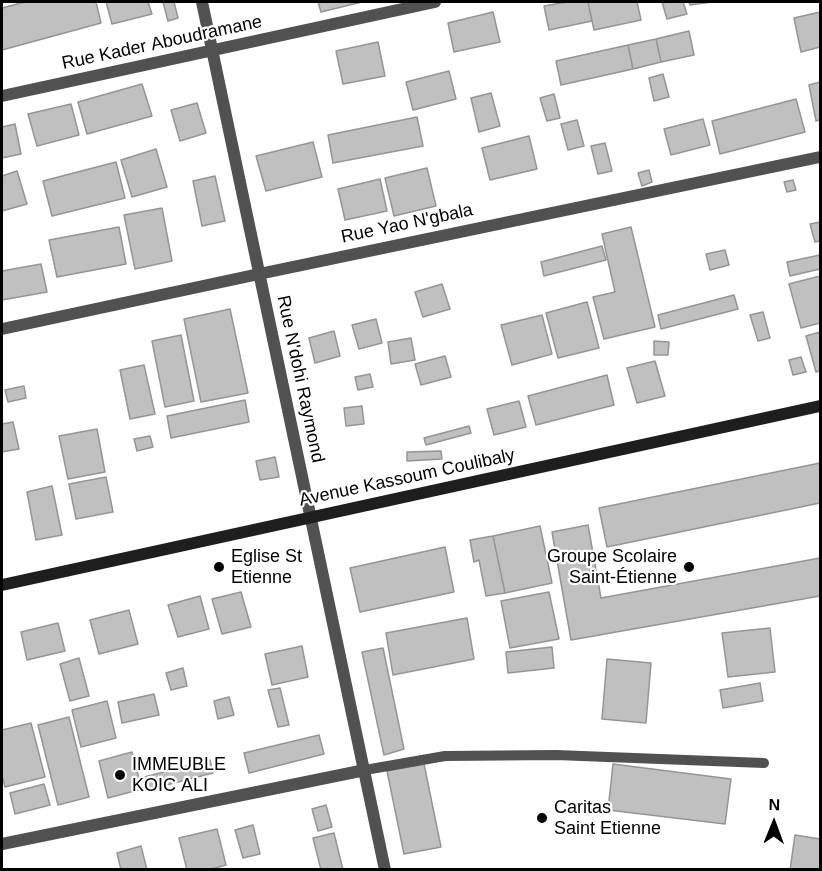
<!DOCTYPE html>
<meta charset="utf-8">
<style>
body{margin:0}
#map{position:relative;width:822px;height:871px;overflow:hidden;background:#fff;font-family:Arial,sans-serif}
canvas{display:block}
.frame{position:absolute;inset:0;border:3px solid #000;pointer-events:none}
.north{position:absolute;left:744px;top:793px;width:60px;height:60px;-webkit-text-stroke:4px #fff;paint-order:stroke;rotate:1deg;font-size:16px;font-weight:700;line-height:24px;text-align:center;color:#000}
.north::after{content:'';display:block;margin:auto;width:21px;height:27px;background:#000;clip-path:polygon(50% 0,100% 100%,50% 72%,0 100%)}
</style>
<div id="map">
<canvas width="822" height="871"></canvas>
<div class="frame"></div>
<div class="north">N</div>
</div>
<script>
const c = document.querySelector('canvas').getContext('2d');
c.lineJoin = 'round';
function fillPath(path, color) {
  c.fillStyle = color;
  c.fill(path, 'evenodd');
}
function stroke(path, color, width, dash) {
  c.strokeStyle = color;
  c.lineWidth = width;
  c.lineCap = dash ? 'butt' : 'round';
  c.setLineDash(dash || []);
  c.stroke(path);
}
function label(font, color, halo, rows, align = 'center') {
  c.font = font + ' Arial,sans-serif';
  c.lineWidth = 4.5;
  c.setLineDash([]);
  c.textBaseline = 'middle';
  c.strokeStyle = halo;
  c.fillStyle = color;
  for (const [text, x, y, turn = 0] of rows) {
    c.save();
    c.translate(x, y);
    c.rotate((+turn || 0) * Math.PI / 180);
    c.textAlign = isNaN(turn) ? turn : align;
    if (halo) c.strokeText(text, 0, 0);
    c.fillText(text, 0, 0);
    c.restore();
  }
}
const building = new Path2D(`
 M25 2H96L101 23 2 50V8Z
 M106 2H148L152 14 112 24Z
 M163 2H174L178 18 168 21Z
 M318 2H362L321 12Z
 M567 2H588L592 21 549 30 544 6Z
 M588 2H637L641 20 594 30Z
 M662 2H683L687 14 667 19Z
 M689 2H712L690 5Z
 M493 12 500 42 454 52 448 23Z
 M820 12V47L801 52 794 18Z
 M689 31 694 55 661 62 656 39Z
 M656 39 661 62 633 69 628 45Z
 M378 42 385 76 343 84 336 51Z
 M628 45 633 69 561 85 556 61Z
 M449 71 456 99 413 110 406 82Z
 M663 74 669 97 654 101 649 78Z
 M820 82V120L816 121 809 85Z
 M142 84 152 116 87 134 78 102Z
 M491 93 500 126 479 132 471 98Z
 M554 94 560 118 547 121 540 98Z
 M796 99 805 132 720 154 712 121Z
 M197 103 206 133 180 141 171 110Z
 M71 104 79 135 37 146 28 114Z
 M417 117 423 146 333 163 328 135Z
 M703 119 710 145 671 155 664 129Z
 M577 120 584 146 568 150 561 124Z
 M15 124 21 154 2 158V127Z
 M529 136 537 169 490 180 482 148Z
 M313 142 322 177 266 191 256 156Z
 M605 143 612 171 598 174 591 146Z
 M156 149 167 187 132 197 121 160Z
 M116 162 125 198 52 216 43 181Z
 M427 168 436 206 394 216 385 178Z
 M649 170 652 182 642 186 638 173Z
 M17 171 27 204 2 211V176Z
 M215 176 225 221 202 226 193 181Z
 M380 179 387 211 345 220 338 189Z
 M793 180 796 190 787 192 784 182Z
 M162 208 172 261 135 269 124 215Z
 M820 222V241L815 242 810 224Z
 M119 227 126 264 57 277 49 240Z
 M631 227 655 327 604 339 593 297 615 292 602 234Z
 M602 246 606 260 544 276 541 262Z
 M725 250 729 265 710 270 706 254Z
 M820 255V269L790 276 787 262Z
 M41 264 47 292 2 300V271Z
 M820 276V323L801 328 789 284Z
 M442 284 450 309 423 317 415 292Z
 M734 295 738 309 661 329 658 315Z
 M587 302 599 348 558 358 546 313Z
 M230 309 248 393 201 402 184 319Z
 M763 312 770 338 758 341 750 315Z
 M542 315 552 354 512 365 501 325Z
 M376 319 382 343 359 349 352 325Z
 M334 331 340 356 315 363 309 338Z
 M820 332V371L816 372 806 336Z
 M181 335 194 401 165 407 152 341Z
 M411 338 415 360 391 364 388 342Z
 M654 341 669 342 668 355H654Z
 M445 356 451 377 421 385 415 364Z
 M801 357 806 372 793 375 789 360Z
 M655 361 665 396 637 403 627 368Z
 M144 365 155 414 130 419 120 370Z
 M370 374 373 387 358 390 355 377Z
 M607 375 614 405 536 425 528 396Z
 M24 386 26 398 8 402 5 390Z
 M245 400 249 422 171 438 167 416Z
 M519 401 526 427 494 435 487 409Z
 M362 406 364 424 346 426 344 408Z
 M13 422 19 449 2 452V424Z
 M469 426 471 433 426 445 424 438Z
 M97 429 105 472 68 479 59 436Z
 M150 436 153 447 137 451 134 439Z
 M441 451 442 459 407 461V452Z
 M275 457 279 477 260 480 256 461Z
 M820 463V503L607 547 599 508Z
 M106 477 113 512 76 519 69 484Z
 M52 486 62 535 36 540 27 492Z
 M588 525 601 598 820 558V596L571 640 552 532Z
 M540 526 552 583 505 593 493 536Z
 M493 536 505 593 486 596 479 560 474 562 470 540Z
 M445 547 454 592 360 612 350 568Z
 M241 592 251 627 222 634 212 599Z
 M549 592 559 639 510 648 501 601Z
 M200 596 209 629 178 637 168 605Z
 M129 610 138 644 99 654 90 620Z
 M467 618 474 659 393 675 386 633Z
 M58 623 65 651 27 660 21 632Z
 M770 628 775 672 728 677 722 633Z
 M302 646 308 677 272 685 265 654Z
 M552 647 554 668 508 673 506 652Z
 M383 648 404 749 384 755 362 652Z
 M79 658 89 696 70 701 60 664Z
 M607 659 651 663 646 723 602 719Z
 M183 668 187 686 171 690 166 673Z
 M760 683 763 701 723 708 720 690Z
 M280 688 289 725 278 727 268 690Z
 M154 694 159 715 122 723 118 702Z
 M229 697 234 715 218 719 214 701Z
 M107 701 116 738 81 747 72 710Z
 M69 717 89 797 58 805 38 725Z
 M31 723 45 777 5 787 2 775V730Z
 M319 735 324 754 249 773 244 753Z
 M132 752 142 789 108 798 99 761Z
 M210 760 213 773 147 790 144 777Z
 M424 764 441 847 404 854 387 771Z
 M613 764 731 779 725 824 608 810Z
 M44 784 50 805 15 814 10 793Z
 M326 805 332 827 318 831 312 809Z
 M253 825 260 854 243 858 235 830Z
 M217 829 226 865 208 870H187L179 838Z
 M334 833 343 870H321L313 838Z
 M795 835 820 839V870H790Z
 M141 846 147 870H121L117 853Z`);
const lane = new Path2D(`
 M365 770 445 756 556 755 764 763`);
const street = new Path2D(`
 M202 2 385 870
 M2 96 435 2
 M2 329 259 274 820 157
 M2 844 365 770`);
const secondary = new Path2D(`
 M2 585 820 406`);
const markers = [
 [219,567,6,"#000"],
 [689,567,6,"#000"],
 [120,775,6,"#000"],
 [542,818,6,"#000"]
];
const streetNames = [
 ["Rue Kader Aboudramane",162,43,-12],
 ["Rue Yao N'gbala",407,224,-12],
 ["Rue N'dohi Raymond",300,379,78],
 ["Avenue Kassoum Coulibaly",407,478,-12]
];
const poiNames = [
 ["Eglise St",231,557],
 ["Etienne",231,578],
 ["Groupe Scolaire",677,557,"right"],
 ["Saint-Étienne",677,578,"right"],
 ["IMMEUBLE",132,765],
 ["KOIC ALI",132,786],
 ["Caritas",554,808],
 ["Saint Etienne",554,829]
];
fillPath(building, '#c0c0c0');
stroke(building, '#959595', 1.5);
stroke(lane, '#515151', 10);
stroke(street, '#515151', 12);
stroke(secondary, '#1e1e1e', 12);
for (const [x, y, r, color] of markers) {
  const dot = new Path2D();
  dot.arc(x, y, r, 0, 2 * Math.PI);
  c.fillStyle = color;
  c.fill(dot);
  stroke(dot, '#fff', 2);
}
label('18px', '#000', '#fff', streetNames);
label('18px', '#000', '#fff', poiNames, 'left');
</script>
